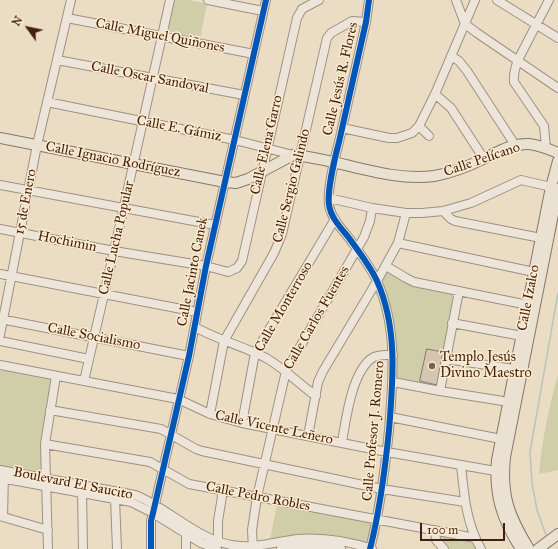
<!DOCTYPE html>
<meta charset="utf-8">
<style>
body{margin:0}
#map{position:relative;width:558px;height:549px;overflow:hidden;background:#ebdcc4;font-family:"IM FELL Great Primer",serif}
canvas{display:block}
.north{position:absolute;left:8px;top:8px;width:40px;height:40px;-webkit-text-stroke:3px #fcebce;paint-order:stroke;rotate:303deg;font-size:11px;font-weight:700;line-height:16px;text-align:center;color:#411f12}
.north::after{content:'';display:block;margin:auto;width:14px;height:18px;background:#411f12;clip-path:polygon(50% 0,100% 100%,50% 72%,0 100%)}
.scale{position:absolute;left:420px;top:523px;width:85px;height:18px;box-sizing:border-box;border:2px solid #411f12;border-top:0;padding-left:5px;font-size:12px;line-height:14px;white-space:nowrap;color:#411f12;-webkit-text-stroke:3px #fcebce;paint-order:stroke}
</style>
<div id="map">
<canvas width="558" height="549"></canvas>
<div class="north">N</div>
<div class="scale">100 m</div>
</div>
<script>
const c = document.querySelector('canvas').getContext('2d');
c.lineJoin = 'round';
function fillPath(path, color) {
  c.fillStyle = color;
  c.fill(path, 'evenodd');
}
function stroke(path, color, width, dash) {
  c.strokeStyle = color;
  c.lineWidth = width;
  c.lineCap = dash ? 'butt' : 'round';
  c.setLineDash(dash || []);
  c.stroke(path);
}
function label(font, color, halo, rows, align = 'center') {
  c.font = font + ' "IM FELL Great Primer",serif';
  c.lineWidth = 3;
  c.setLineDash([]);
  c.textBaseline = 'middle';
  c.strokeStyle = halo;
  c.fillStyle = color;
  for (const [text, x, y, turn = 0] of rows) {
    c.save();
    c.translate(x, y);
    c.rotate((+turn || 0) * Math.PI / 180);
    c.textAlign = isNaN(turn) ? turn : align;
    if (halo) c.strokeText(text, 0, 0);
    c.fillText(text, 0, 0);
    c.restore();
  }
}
const green = new Path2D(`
 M173 0H189L207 4 200 39 167 31Z
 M386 271 407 283 454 292 437 387 397 378C397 361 398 343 394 325 392 310 386 295 381 281Z
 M0 370 53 379 44 475 0 467Z
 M558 374V470L539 474C542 440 549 407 558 374Z
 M277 504 374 523 369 544C332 532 308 532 270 540Z
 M438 535 471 541 477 549H450L440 541Z`);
const stream = new Path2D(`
 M546 535 537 510 532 483 530 452 558 293`);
const building = new Path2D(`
 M427 349 443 352 437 385 420 381Z`);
const minor = new Path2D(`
 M208 0 263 11
 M369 0 366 22C357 62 348 102 339 142 335 157 327 191 329 205 331 218 341 228 349 238 359 252 370 266 377 281 398 328 393 380 389 430 385 470 380 510 370 549
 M456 0 465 24 477 33 558 88
 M497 0 558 38
 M67 18 254 54
 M451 56 459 61 467 71 515 145
 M57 60 244 95
 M435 94 451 108 484 159
 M47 102 235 140 293 155
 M419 126 429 136
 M342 128 389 138H397L412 133 419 126 435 94 475 0
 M546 148 544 126 514 82C513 74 515 68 518 60L549 0
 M0 185 215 225
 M329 198 372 208 406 213H422L443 211 471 203 521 180 551 187
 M443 211 451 219 455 221 541 238
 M0 229 114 251 206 266 228 272 237 268 242 261 297 18 302 9 319 0
 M398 243 534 272
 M386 266 406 278 414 282 528 305
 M0 274 197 312
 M0 319 189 356
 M452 323 522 336
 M195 327C218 340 243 346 266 358 284 368 299 384 316 396
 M0 335 37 145 71 0
 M0 341 89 359
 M446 359 514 369
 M0 365 178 399 210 414 242 423 387 452 501 472
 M84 381 114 251 170 0
 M393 382 440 391 509 402
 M440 391 459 291
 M50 410 161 429 196 449 202 451 382 489 465 502
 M210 414 224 341 274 253 282 234 327 38 331 33 352 21 366 22
 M390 417 501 439
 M242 423 255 353 335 219
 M308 436 318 382 323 371 377 281 398 243 406 213
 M342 442C346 419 352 369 374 357 380 354 386 355 393 355
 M45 444 150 462 189 484 475 538
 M461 465C464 494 466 523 481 549
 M0 470 135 495C168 508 195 538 231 545 253 549 275 542 297 539 323 537 348 541 372 549
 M0 478 131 502 153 513 201 543 217 549
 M82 492 83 549
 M115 499 117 549
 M0 516 48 530
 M3 517 4 474
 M435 530 436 540 444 549
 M186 533V549
 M218 542V521L223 490
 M48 549 45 444 56 376
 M151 549V521L153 513 189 356 206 266 266 0
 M253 549 252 530 257 497 286 371 364 237 370 221 372 208
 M281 549C300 545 322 545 341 549`);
const major = new Path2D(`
 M0 138 225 182 236 183 248 179 293 155C340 159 386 182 434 176 451 173 467 167 483 159 498 152 512 143 529 144 539 145 549 149 558 153
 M521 549C502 520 494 495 497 460L551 187 558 161
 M529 549C509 516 501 496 505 457L558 189
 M538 549 558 534`);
const cycleway = new Path2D(`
 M369 0 366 22C357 62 348 102 339 142 335 157 327 191 329 205 331 218 341 228 349 238 359 252 370 266 377 281 398 328 393 380 389 430 385 470 380 510 370 549
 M151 549V521L153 513 189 356 206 266 266 0`);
const markers = [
 [432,366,4,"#7c6150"]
];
const streetNames = [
 ["Calle Miguel Quiñones",160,36,11],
 ["Calle Oscar Sandoval",150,78,11],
 ["Calle Jesús R. Flores",341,79,-77],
 ["Calle E. Gámiz",179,129,11],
 ["Calle Elena Garro",267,145,-77],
 ["Calle Ignacio Rodríguez",113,160,11],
 ["Calle Pelícano",482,160,-19],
 ["Calle Sergio Galindo",292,186,-76],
 ["15 de Enero",26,202,-79],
 ["Calle Lucha Popular",117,238,-77],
 ["Hochimin",67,242,11],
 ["Calle Jacinto Canek",193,272,-79],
 ["Calle Izalco",529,298,-79],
 ["Calle Monterroso",284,307,-60],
 ["Calle Carlos Fuentes",317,318,-60],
 ["Calle Socialismo",94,337,11],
 ["Calle Vicente Leñero",274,428,12],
 ["Calle Profesor J. Romero",374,431,-85],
 ["Boulevard El Saucito",73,484,11],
 ["Calle Pedro Robles",258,497,11]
];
const poiNames = [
 ["Templo Jesús",440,358],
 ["Divino Maestro",440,374]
];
fillPath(green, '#d0cea8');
stroke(stream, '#b8c5bb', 1.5);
fillPath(building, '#d7c5b3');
stroke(building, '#85786a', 1);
stroke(minor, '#9d9182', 10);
stroke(major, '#85786a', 12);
stroke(minor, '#ede5d9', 8);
stroke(major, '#eae1d3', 10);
stroke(cycleway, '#0057b8', 6);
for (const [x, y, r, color] of markers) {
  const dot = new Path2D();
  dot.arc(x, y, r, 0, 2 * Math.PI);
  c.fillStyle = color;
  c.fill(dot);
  stroke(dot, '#fcebce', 1.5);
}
label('14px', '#411f12', '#fcebce', streetNames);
label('14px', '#411f12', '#fcebce', poiNames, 'left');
</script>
